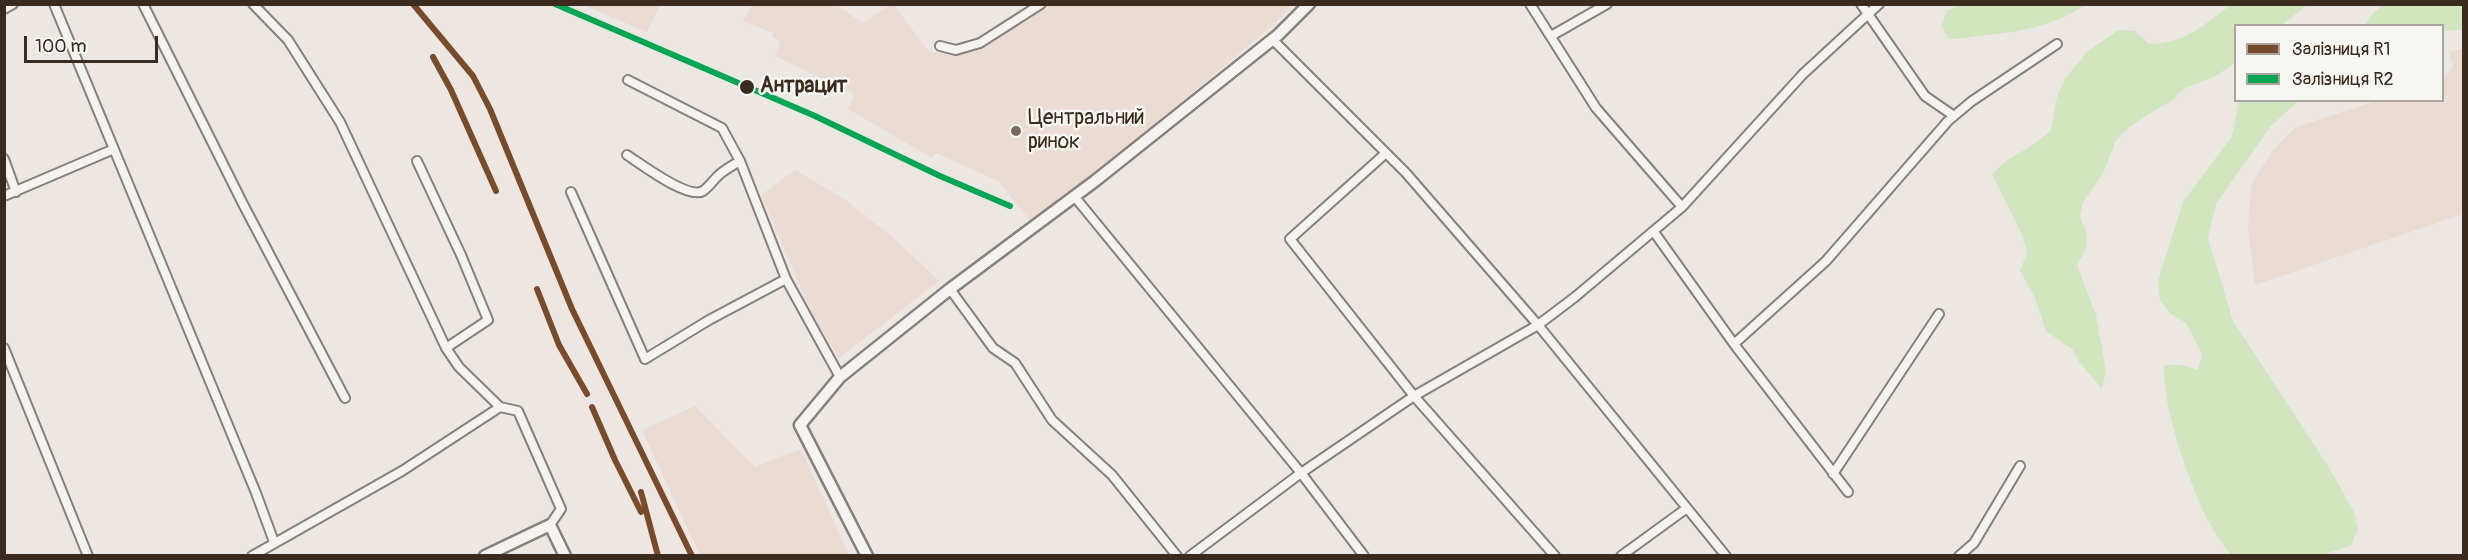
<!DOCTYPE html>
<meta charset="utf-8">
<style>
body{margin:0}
#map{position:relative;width:2468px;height:560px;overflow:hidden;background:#ece7e2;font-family:Pangolin,sans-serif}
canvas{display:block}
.frame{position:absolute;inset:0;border:6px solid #3b2a1e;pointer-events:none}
.legend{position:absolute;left:2234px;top:24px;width:210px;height:78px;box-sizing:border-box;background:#f6f6f2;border:2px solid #aba49d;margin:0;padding:8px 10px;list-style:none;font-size:18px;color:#3b2a1e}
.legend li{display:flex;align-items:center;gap:12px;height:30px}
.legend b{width:30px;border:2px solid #aba49d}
.scale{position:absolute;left:24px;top:36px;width:134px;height:27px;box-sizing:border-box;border:3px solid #3b2a1e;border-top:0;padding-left:8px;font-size:18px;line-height:21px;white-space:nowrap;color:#3b2a1e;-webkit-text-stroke:4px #f6f6f2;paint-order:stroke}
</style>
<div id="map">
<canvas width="2468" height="560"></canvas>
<div class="frame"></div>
<ul class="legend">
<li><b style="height:8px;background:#7a4b2a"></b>Залізниця R1</li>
<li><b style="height:8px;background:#00a651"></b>Залізниця R2</li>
</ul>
<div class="scale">100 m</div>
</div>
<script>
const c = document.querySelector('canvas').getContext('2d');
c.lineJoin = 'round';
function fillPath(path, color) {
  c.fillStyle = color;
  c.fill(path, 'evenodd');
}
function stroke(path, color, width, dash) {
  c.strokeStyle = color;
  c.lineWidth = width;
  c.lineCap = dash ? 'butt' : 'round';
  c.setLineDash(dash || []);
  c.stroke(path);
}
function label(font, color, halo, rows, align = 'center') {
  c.font = font + ' Pangolin,sans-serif';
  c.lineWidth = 5;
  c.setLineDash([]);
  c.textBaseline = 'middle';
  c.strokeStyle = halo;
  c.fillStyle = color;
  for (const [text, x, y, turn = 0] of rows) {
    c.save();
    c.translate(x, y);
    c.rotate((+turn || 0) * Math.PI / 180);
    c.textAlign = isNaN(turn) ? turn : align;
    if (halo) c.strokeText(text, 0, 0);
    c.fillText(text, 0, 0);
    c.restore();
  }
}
const built = new Path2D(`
 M834 4 863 23 890 5H894L929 52 956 54 972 47 977 50 1020 19 1025 23 1050 5H1292L1274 24 1034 225 998 181 936 153 932 158 848 109 854 94 775 56 780 41 772 37 773 33 743 21 752 5Z
 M583 5H660L647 32Z
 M2463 48V214L2255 285 2248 230 2251 184 2274 149 2296 127 2376 101 2442 100 2443 79 2453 66 2449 52Z
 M795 170 843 198 896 240 939 281 839 358 810 310 761 195Z
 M695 406 755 467 801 449 849 555H700L642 430Z`);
const green = new Path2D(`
 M2385 4 2463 5V30L2443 31 2442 26 2365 25 2373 13Z
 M1960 5V4L2085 5C2055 25 2021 32 1987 35 1974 36 1963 39 1949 39L1941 25 1948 10Z
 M2231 5H2307L2282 25 2236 26 2235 63 2214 77 2183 89 2171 102 2155 110 2128 128 2116 141 2103 173 2083 202 2080 217 2087 234 2085 251 2077 265 2096 315 2106 371 2102 389 2080 363 2072 349 2046 331 2035 298 2020 270 2027 254 2023 237 1992 174 2005 162 2037 142 2051 130 2057 97 2065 79 2088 51 2118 30 2135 31 2149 44C2185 44 2203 25 2231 5Z
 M2239 101H2298L2270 127 2216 204 2208 238 2233 321 2328 466 2354 512 2358 528 2351 546 2321 555H2231C2223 543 2212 530 2206 517 2188 478 2162 407 2164 365H2182L2198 370 2202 354 2186 323 2171 314 2160 300 2158 281 2183 202 2232 136Z`);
const street = new Path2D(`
 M54 4 256 493 274 542
 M143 4 243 204 345 398
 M253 4 288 40 340 122 446 348 459 367 500 407 518 411 561 509 550 525
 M1530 4 1596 108 1682 207
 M1861 4 1925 96 1954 116
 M4 9 13 4
 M1551 36 1607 4
 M1272 39 1406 173 1538 325 1726 556
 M940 46 956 50 980 43 1041 4
 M628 80 722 128 740 161 786 279 840 377
 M1386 153 1290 239 1414 396 1555 556
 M627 155C641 164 688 200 703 191 709 187 714 179 720 174 726 169 733 165 740 161
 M4 159 16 192
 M417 161 461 255 488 320 446 348
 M571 192 645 359 709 320 786 279
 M4 196 114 149
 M1074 196 1301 473 1364 556
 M1654 232 1734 344 1848 492
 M950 289 993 348 1015 363 1052 420 1112 475 1177 556
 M1734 344 1826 261 1948 121 1972 101 2057 44
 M4 348 88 556
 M1833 474 1939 314
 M252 556 402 471 500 407
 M1190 556 1301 473 1414 396 1538 325 1575 297 1682 207 1803 74 1879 4
 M1621 556 1687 508
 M1959 556 1974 543 2020 466`);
const secondary = new Path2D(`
 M485 556 550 525 565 556
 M867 556 800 425 840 377 950 289 1095 181 1278 35 1309 4`);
const rail1 = new Path2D(`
 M413 4 473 76 490 109 572 309 692 556
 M433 57 451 90 496 191
 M537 289 559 345 587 394
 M592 407 615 460 641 512
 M641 492 658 556`);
const rail2 = new Path2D(`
 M555 4 815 116 940 176 1010 206`);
const markers = [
 [747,87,8,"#3b2a1e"],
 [1016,131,6,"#796c63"]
];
const stopNames = [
 ["Антрацит",760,87]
];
const poiNames = [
 ["Центральний",1028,119],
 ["ринок",1028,143]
];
fillPath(built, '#eadbd3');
fillPath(green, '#cfe6bf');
stroke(street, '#86807b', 12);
stroke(secondary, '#86807b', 15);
stroke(street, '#f4f3f0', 8);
stroke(secondary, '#f4f3f0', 10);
stroke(rail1, '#7a4b2a', 6);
stroke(rail2, '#00a651', 6);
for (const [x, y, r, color] of markers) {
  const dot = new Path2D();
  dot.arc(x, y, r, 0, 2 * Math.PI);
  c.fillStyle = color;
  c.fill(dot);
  stroke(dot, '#f6f6f2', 2);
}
label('bold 21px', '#3b2a1e', '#f6f6f2', stopNames, 'left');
label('21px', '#3b2a1e', '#f6f6f2', poiNames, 'left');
</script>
